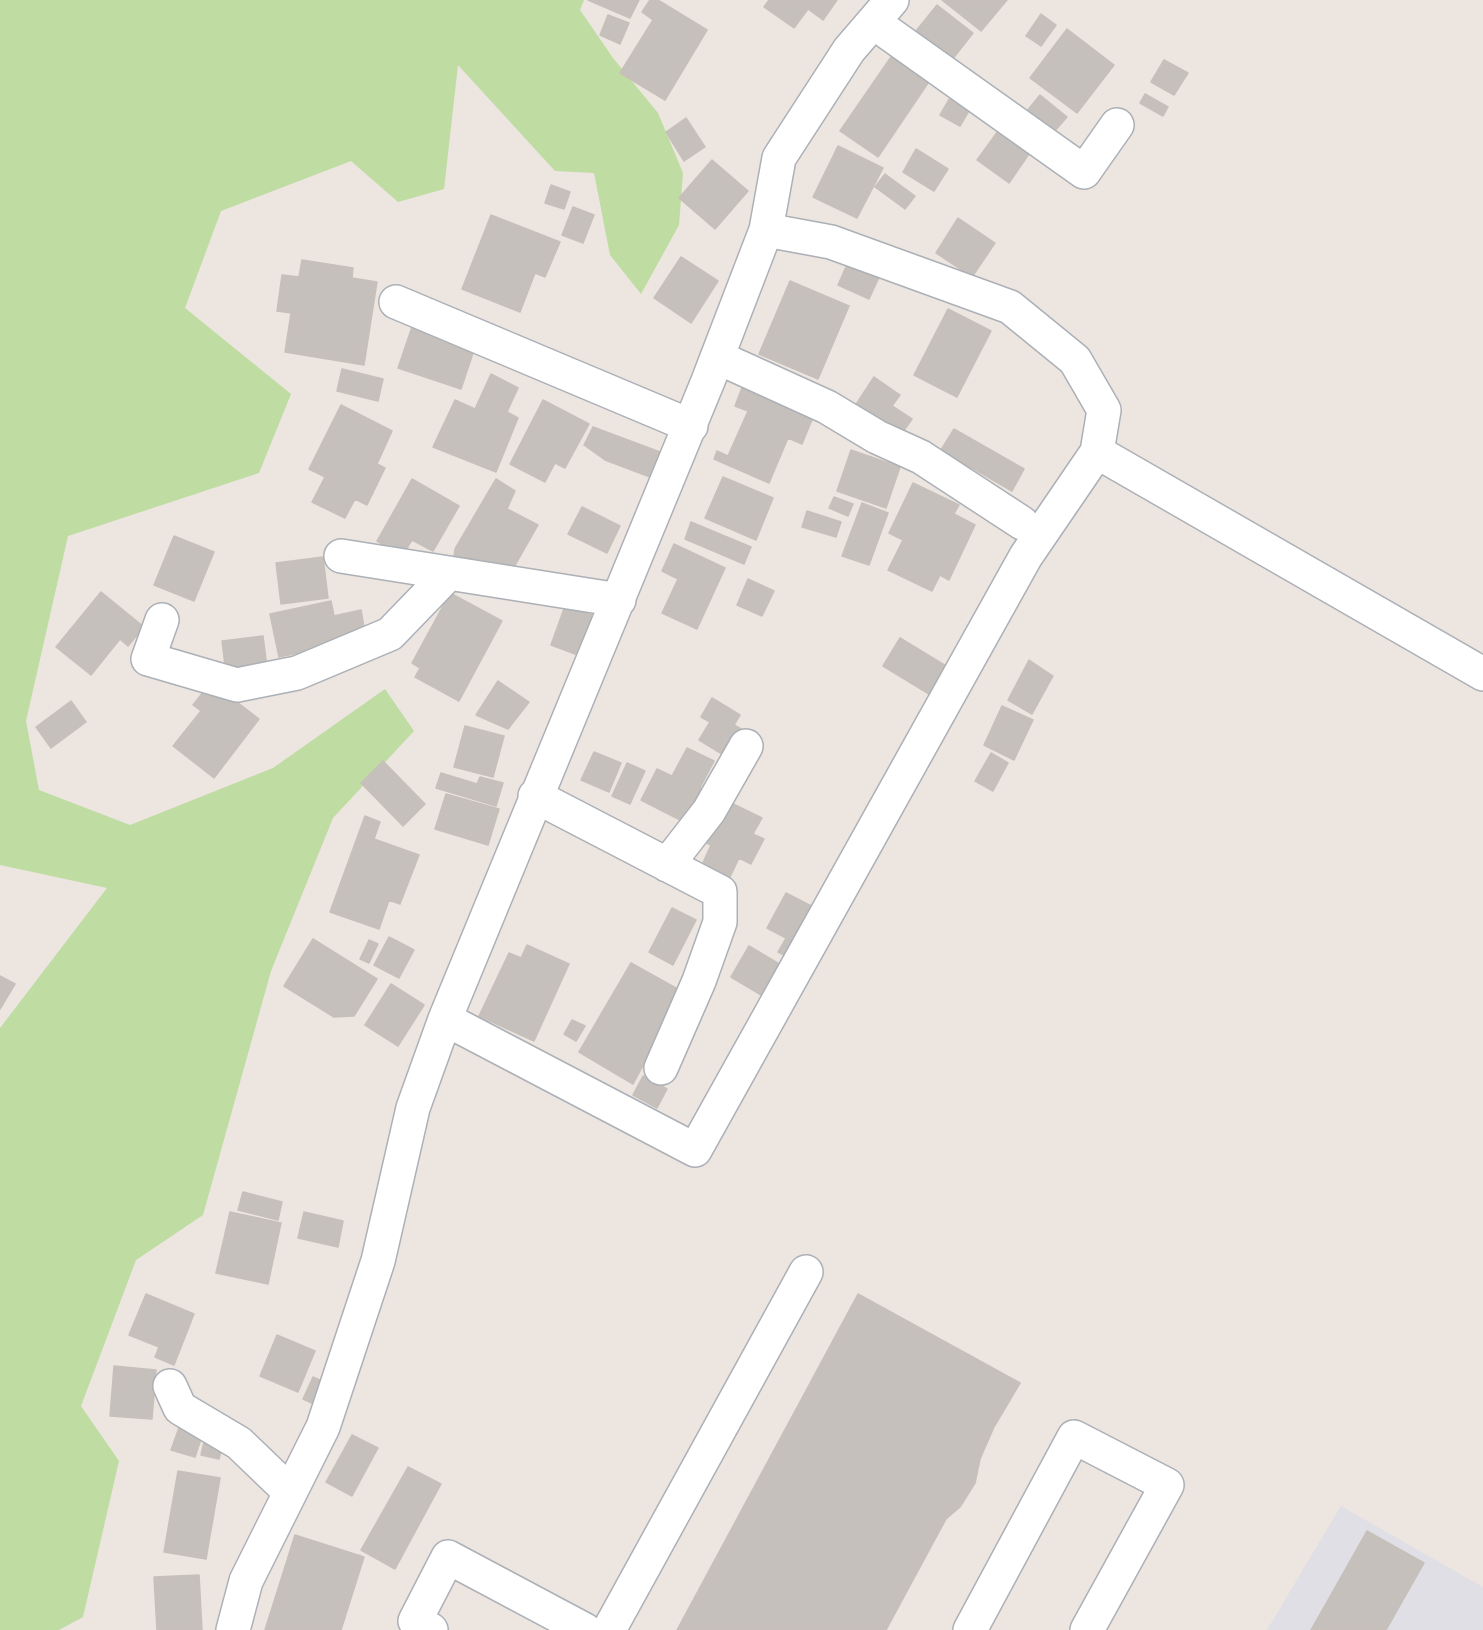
<!DOCTYPE html>
<style>
body{margin:0}
canvas{display:block;background:#ece5e0}
</style>
<canvas width="1483" height="1630"></canvas>
<script>
const c = document.querySelector('canvas').getContext('2d');
c.lineJoin = 'round';
function fillPath(path, color) {
  c.fillStyle = color;
  c.fill(path, 'evenodd');
}
function stroke(path, color, width, dash) {
  c.strokeStyle = color;
  c.lineWidth = width;
  c.lineCap = dash ? 'butt' : 'round';
  c.setLineDash(dash || []);
  c.stroke(path);
}
const industrial = new Path2D(`
 M1341 1506 1483 1587V1630H1267Z`);
const green = new Path2D(`
 M0 0H584L580 10 613 58 658 113 683 173 679 225 641 294 610 255 594 173 555 171 458 65 444 189 398 202 351 161 221 211 185 308 291 394 259 473 68 536 26 721 39 790 130 825 273 768 385 689 414 731 333 818 271 971 203 1215 136 1260 81 1406 119 1461 83 1617 59 1630H0V1028L107 888 0 865Z`);
const building = new Path2D(`
 M588 0H639L630 18Z
 M650 0H658L707 30 665 100 620 73 653 20 642 12Z
 M769 0H837L823 20 808 9 794 28 764 7Z
 M942 0H1007L981 31Z
 M937 5 973 33 948 65 912 36Z
 M1041 14 1056 25 1041 46 1026 36Z
 M608 15 629 23 620 44 600 35Z
 M1067 29 1114 65 1077 113 1030 78Z
 M891 57 928 83 878 157 840 131Z
 M1164 60 1188 73 1174 95 1151 82Z
 M1145 94 1168 107 1163 116 1140 103Z
 M1040 95 1067 117 1053 133 1027 111Z
 M950 98 970 109 960 126 940 115Z
 M686 118 705 147 684 161 666 132Z
 M1001 127 1033 148 1009 183 977 160Z
 M838 146 883 168 857 218 813 197Z
 M916 149 948 169 934 191 903 172Z
 M712 160 748 191 715 229 679 198Z
 M885 174 915 196 905 209 875 187Z
 M551 185 570 192 564 209 545 203Z
 M573 207 594 215 583 243 562 235Z
 M491 215 560 242 545 277 535 273 520 312 462 289Z
 M958 218 995 243 972 277 936 253Z
 M681 257 718 281 691 323 654 298Z
 M302 260 353 268 352 278 377 282 364 365 285 352 291 313 277 311 282 275 299 277Z
 M849 260 881 273 869 299 838 285Z
 M790 281 849 306 818 379 759 354Z
 M948 309 991 331 957 397 914 375Z
 M412 327 475 347 461 389 398 368Z
 M342 369 383 379 378 401 337 391Z
 M491 374 518 388 507 412 518 418 496 472 433 447 455 400 475 409Z
 M874 377 900 395 892 406 912 419 900 436 855 406Z
 M745 380 816 410 802 444 788 438 769 483 714 459 717 451 728 456 748 411 735 406Z
 M543 400 589 424 565 468 555 463 545 482 510 464Z
 M341 405 392 431 377 464 385 468 367 505 355 499 345 518 312 502 325 477 309 469Z
 M593 427 660 452 650 477 605 460 584 445Z
 M954 429 1024 469 1012 491 941 450Z
 M851 450 900 467 886 508 837 491Z
 M723 477 773 498 756 540 705 518Z
 M412 479 459 506 433 551 412 540 402 556 377 541Z
 M496 479 515 491 507 509 538 525 509 576 453 565 455 549Z
 M913 483 959 505 954 514 975 525 949 580 940 575 932 591 888 570 903 540 889 533Z
 M834 497 853 504 848 516 829 508Z
 M862 503 888 513 869 565 842 556Z
 M582 507 620 526 607 553 568 534Z
 M807 511 841 522 836 537 802 527Z
 M691 522 751 547 744 564 685 539Z
 M174 536 214 552 194 601 154 585Z
 M674 544 725 568 697 629 662 613 678 579 662 571Z
 M323 557 328 598 281 604 276 563Z
 M748 579 774 591 762 616 737 605Z
 M101 592 144 627 128 646 120 639 91 675 56 647Z
 M450 593 502 621 459 701 415 677 420 668 412 663Z
 M331 601 334 616 361 610 366 639 279 657 270 614Z
 M565 606 592 615 578 655 551 645Z
 M263 636 267 667 226 673 222 641Z
 M900 638 946 666 929 694 883 666Z
 M1029 660 1053 676 1032 714 1008 700Z
 M498 681 529 702 508 729 476 715Z
 M211 682 259 719 214 778 173 746 201 711 193 705Z
 M712 698 740 715 734 725 743 730 727 757 699 740 710 722 701 717Z
 M71 701 86 722 51 748 36 727Z
 M1002 706 1033 720 1014 760 984 745Z
 M465 726 504 736 493 777 454 767Z
 M687 748 714 761 700 788 708 792 690 825 641 800 657 769 672 776Z
 M594 752 621 763 609 792 581 780Z
 M991 753 1008 763 993 791 975 781Z
 M383 761 425 804 403 826 361 783Z
 M627 763 645 771 630 804 612 796Z
 M441 773 477 784 480 777 503 783 496 806 436 788Z
 M446 794 499 809 488 845 435 829Z
 M727 801 762 818 753 834 764 839 751 864 739 858 729 879 702 865 711 845 696 838Z
 M365 816 380 822 374 839 419 855 400 904 389 900 379 929 330 912Z
 M786 893 817 909 790 958 778 952 786 938 767 928Z
 M672 908 696 920 673 965 649 952Z
 M389 937 414 950 399 978 374 965Z
 M313 939 377 979 354 1016 334 1017 284 986Z
 M369 940 378 944 369 963 360 959Z
 M527 945 569 964 534 1041 479 1016 509 953 521 958Z
 M749 946 786 968 768 999 731 977Z
 M631 963 683 992 633 1084 579 1052Z
 M0 976 15 984 0 1009Z
 M391 984 424 1005 398 1046 365 1025Z
 M572 1020 585 1026 576 1041 564 1034Z
 M643 1076 667 1089 657 1108 633 1095Z
 M243 1192 282 1202 278 1220 238 1210Z
 M230 1212 281 1223 268 1284 216 1273Z
 M304 1212 343 1221 338 1247 298 1238Z
 M146 1294 194 1314 174 1365 155 1357 159 1347 129 1335Z
 M858 1294 1020 1383 994 1427 980 1459 975 1483 960 1507 946 1519 886 1630H677Z
 M277 1335 315 1351 298 1392 260 1376Z
 M114 1366 156 1370 152 1419 110 1416Z
 M313 1377 326 1383 316 1405 303 1399Z
 M180 1425 203 1433 195 1457 171 1450Z
 M206 1434 224 1439 219 1459 201 1455Z
 M352 1435 378 1448 352 1496 326 1482Z
 M408 1467 441 1484 395 1569 361 1550Z
 M178 1471 220 1478 206 1559 164 1552Z
 M1367 1531 1424 1563 1386 1630H1311Z
 M295 1535 364 1557 341 1630H265Z
 M199 1575 202 1630H157L154 1577Z`);
const minor = new Path2D(`
 M873 22 1084 172 1117 125
 M396 302 691 426
 M717 357 827 407 877 437 921 457 1022 523
 M1097 452 1483 674
 M341 556 619 600
 M162 620 148 659 237 685 297 673 390 634 449 573
 M535 796 720 892V922L699 981 661 1068
 M667 865 709 811 746 746
 M445 1019 695 1150 1026 556 1097 452 1104 410 1075 360 1010 307 831 242 766 230
 M170 1386 180 1408 239 1443 290 1492
 M233 1630 246 1581 323 1427 378 1261 413 1108 445 1019 708 381 766 230 779 158 849 50 892 0
 M431 1630 415 1621 448 1557 585 1630
 M609 1630 806 1272
 M970 1630 1074 1437 1167 1485 1087 1630`);
fillPath(industrial, '#e0dfe5');
fillPath(green, '#bfdca2');
fillPath(building, '#c5c0bb');
stroke(building, '#c7c0ba', 1.5);
stroke(minor, '#acb0b7', 36);
stroke(minor, '#fff', 33);
</script>
